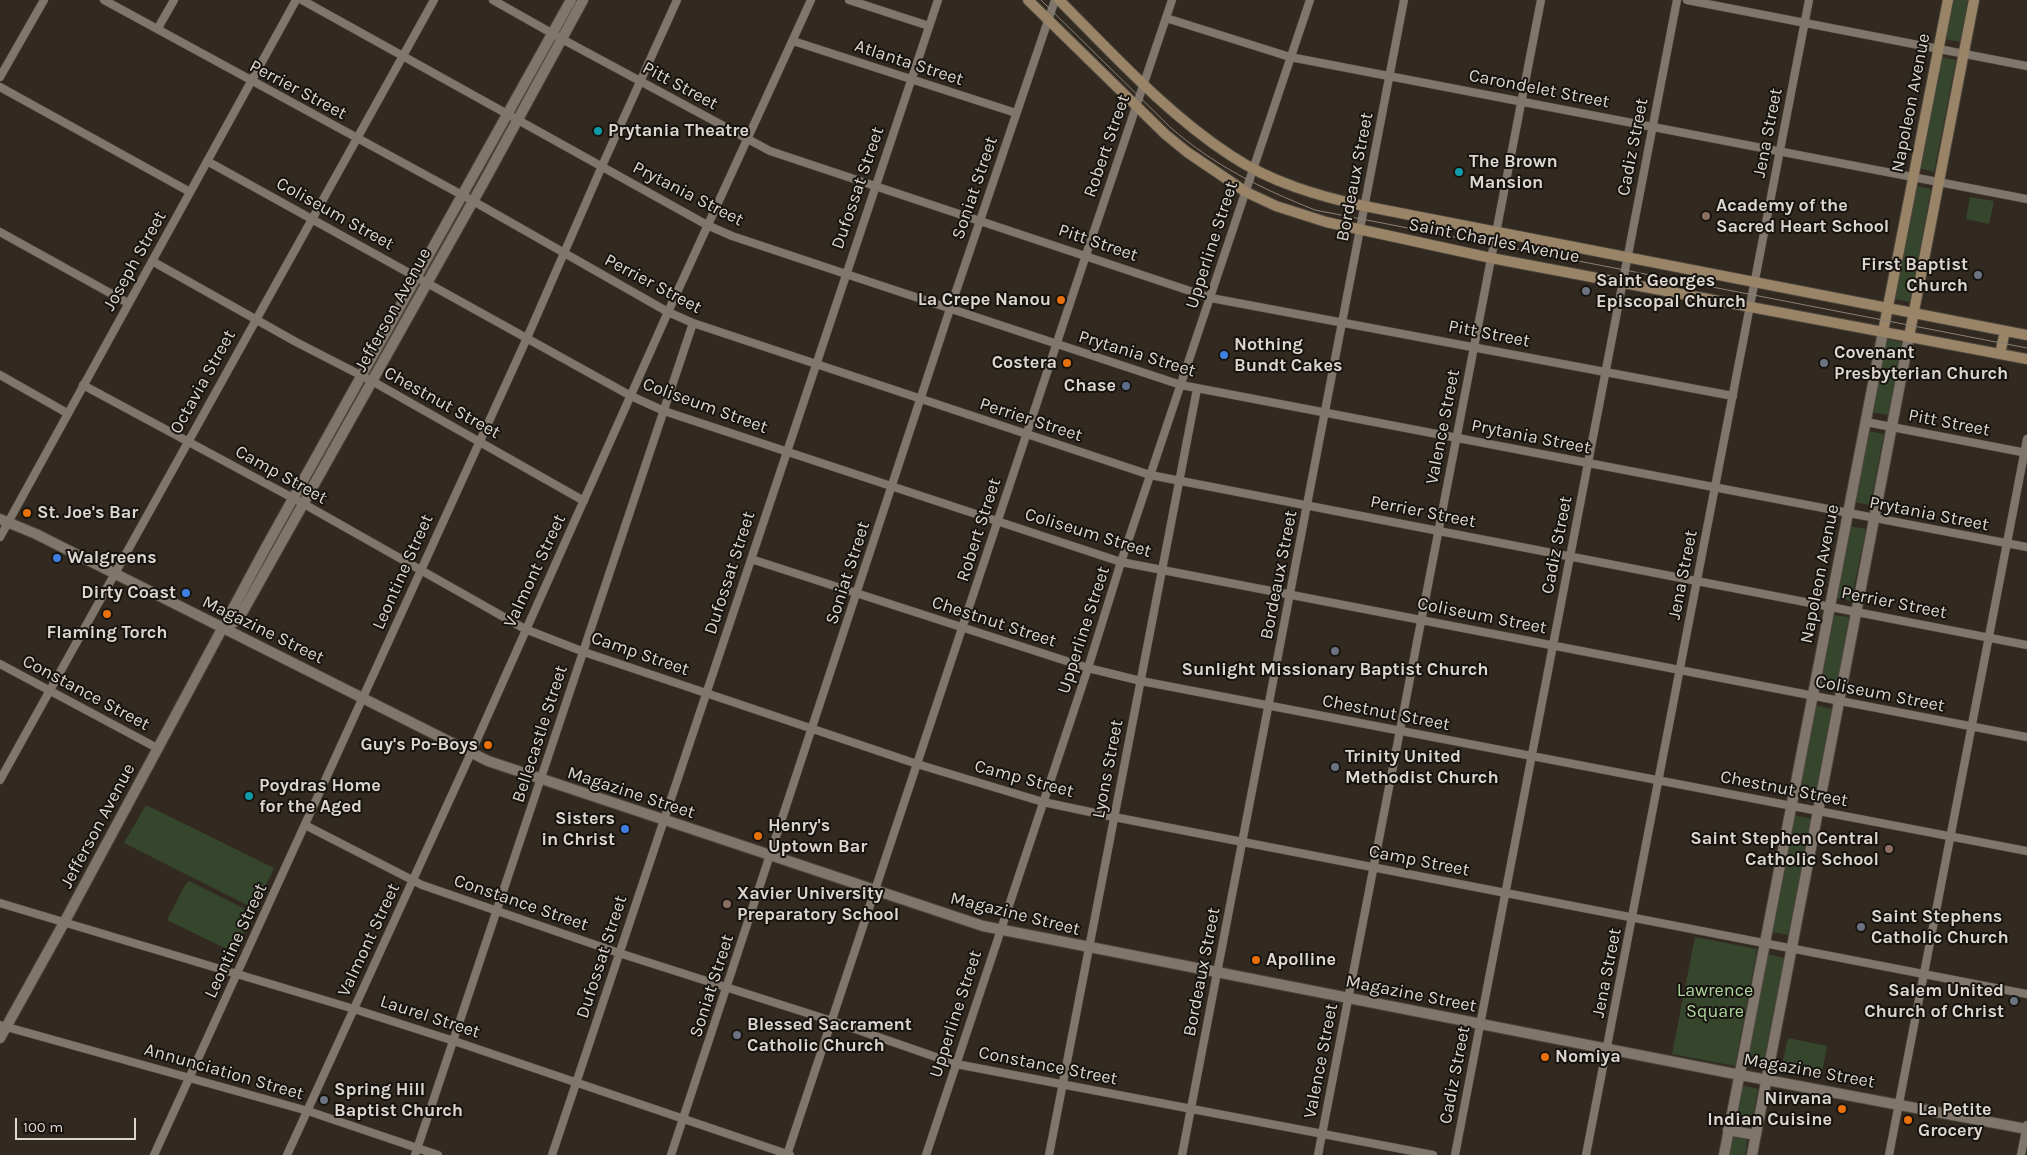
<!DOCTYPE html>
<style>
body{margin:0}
#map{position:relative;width:2027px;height:1155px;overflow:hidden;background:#322a20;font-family:Karla,sans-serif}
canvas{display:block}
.scale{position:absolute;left:15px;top:1118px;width:121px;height:22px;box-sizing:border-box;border:2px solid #dcd6d0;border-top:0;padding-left:6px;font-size:15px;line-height:18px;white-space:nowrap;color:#dcd6d0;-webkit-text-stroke:4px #17130f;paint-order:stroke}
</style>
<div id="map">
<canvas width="2027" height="1155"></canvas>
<div class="scale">100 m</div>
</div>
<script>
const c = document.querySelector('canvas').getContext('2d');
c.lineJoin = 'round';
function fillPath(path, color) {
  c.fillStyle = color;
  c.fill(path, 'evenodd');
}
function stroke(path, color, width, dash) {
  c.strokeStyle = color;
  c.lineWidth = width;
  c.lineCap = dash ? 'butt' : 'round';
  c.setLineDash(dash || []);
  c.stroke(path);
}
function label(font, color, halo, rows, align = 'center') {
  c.font = font + ' Karla,sans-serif';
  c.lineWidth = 4;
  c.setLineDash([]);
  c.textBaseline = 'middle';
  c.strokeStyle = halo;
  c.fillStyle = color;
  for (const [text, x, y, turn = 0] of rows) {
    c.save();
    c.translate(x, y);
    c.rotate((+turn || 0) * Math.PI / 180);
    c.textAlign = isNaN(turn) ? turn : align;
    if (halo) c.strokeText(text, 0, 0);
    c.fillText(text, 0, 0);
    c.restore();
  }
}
const green = new Path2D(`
 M1951 0H1968L1960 42 1944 39Z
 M1941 57 1956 60 1934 172 1919 168Z
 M1916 186 1931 189 1910 302 1893 299Z
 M1970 197 1994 201 1989 224 1966 219Z
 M1885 339 1902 342 1888 415 1872 412Z
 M1868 431 1884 434 1870 505 1854 502Z
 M1850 526 1866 529 1851 601 1836 598Z
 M1833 615 1849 617 1836 690 1819 687Z
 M1815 705 1832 709 1814 800 1798 797Z
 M146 805 274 868 255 909 124 843Z
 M1794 815 1811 819 1788 935 1772 932Z
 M189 881 253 913 235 953 167 920 185 885Z
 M1695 937 1757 949 1735 1066 1672 1054Z
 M1768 954 1784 958 1763 1066 1746 1063Z
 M1788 1038 1827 1046 1822 1073 1782 1065Z
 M1742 1085 1758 1089 1751 1126 1748 1127 1736 1125 1735 1122Z
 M1734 1136 1746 1139 1747 1142 1745 1155H1728Z`);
const minor = new Path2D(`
 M104 0 473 201 668 312 693 323 1150 475 2027 645
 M302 0 707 225 732 236 846 274 1181 385 2027 547
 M493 0 562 39 770 151 1211 298 1733 396
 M849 0 929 26
 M1687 0 2027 66
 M1166 18 1290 57 2027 199
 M158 28 174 0
 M793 41 1016 113
 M0 77 44 0
 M0 87 190 192
 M207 161 631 396 664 411 1121 562 2027 737
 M0 232 128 303
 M152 261 296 342 372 381 584 501
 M0 375 67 413
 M83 385 304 504 525 629 584 652 917 764 1043 802 1114 817 2027 994
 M1866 422 2027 453
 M0 537 296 0
 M751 559 1088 668 1141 681 2027 851
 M0 664 157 748
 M0 780 434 0
 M305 825 422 885 619 953 832 1021 956 1064 1433 1155
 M0 903 354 1009 454 1041 790 1155
 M0 1025 308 1111 438 1155
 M154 1155 527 338 602 166 677 0
 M287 1155 471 753 668 312 811 0
 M415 1155 693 323
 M552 1155 938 0
 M671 1155 950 309 1055 0
 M787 1155 1086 255 1172 0
 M926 1155 1088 668 1121 562 1310 0
 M1049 1155 1197 389
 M1182 1155 1404 0
 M1318 1155 1541 0
 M1455 1155 1677 0
 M1586 1155 1809 0
 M1889 1155 2027 439
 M2021 1155 2027 1125`);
const tertiary = new Path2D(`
 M0 519 36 534 488 761 983 926 1730 1073 2027 1129
 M223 628 238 620 486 178 583 0
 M0 1038 65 921 266 547 571 0
 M1728 1130 1756 1135
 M1724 1155 1883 332
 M1752 1155 1909 337`);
const secondary = new Path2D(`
 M1028 0 1165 134 1187 152 1246 192 1276 206 1326 222 1491 258 2027 359
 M1059 0C1113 54 1166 113 1230 155 1270 182 1318 196 1364 206L2027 335
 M1883 332 1948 0
 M1909 337 1974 0
 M2000 354 2005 331`);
const tram = new Path2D(`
 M1041 0 1170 127C1215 166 1260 188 1315 210L2027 348`);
const markers = [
 [598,131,5,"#0f9aa8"],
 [1459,172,5,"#0f9aa8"],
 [1706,216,5,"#8d6e63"],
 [1978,275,5,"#6b7280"],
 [1586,291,5,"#6b7280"],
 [1061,300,5,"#e8710a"],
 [1224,355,5,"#3f7fe0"],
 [1067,363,5,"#e8710a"],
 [1824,363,5,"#6b7280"],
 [1126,386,5,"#5c6f8a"],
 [27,513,5,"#e8710a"],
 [57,558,5,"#3f7fe0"],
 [186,593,5,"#3f7fe0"],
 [107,614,5,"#e8710a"],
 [1335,651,5,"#6b7280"],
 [488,745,5,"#e8710a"],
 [1335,767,5,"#6b7280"],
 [249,796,5,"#0f9aa8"],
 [625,829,5,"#3f7fe0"],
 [758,836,5,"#e8710a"],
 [1889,849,5,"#8d6e63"],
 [727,904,5,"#8d6e63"],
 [1861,927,5,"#6b7280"],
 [1256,960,5,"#e8710a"],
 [2014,1001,5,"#6b7280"],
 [737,1035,5,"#6b7280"],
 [1545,1057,5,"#e8710a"],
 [324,1100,5,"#6b7280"],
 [1842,1109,5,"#e8710a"],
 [1908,1120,5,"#e8710a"]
];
const streetNames = [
 ["Atlanta Street",909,63,18],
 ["Pitt Street",680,86,28],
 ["Carondelet Street",1539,89,11],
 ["Perrier Street",298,90,28],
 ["Napoleon Avenue",1911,103,-79],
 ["Jena Street",1768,133,-79],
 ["Robert Street",1107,146,-71],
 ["Cadiz Street",1633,147,-79],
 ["Bordeaux Street",1355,177,-79],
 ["Dufossat Street",858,188,-71],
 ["Soniat Street",975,188,-71],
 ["Prytania Street",688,194,27],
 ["Coliseum Street",335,214,29],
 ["Saint Charles Avenue",1494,241,11],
 ["Pitt Street",1098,243,19],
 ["Upperline Street",1212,245,-72],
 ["Joseph Street",135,261,-61],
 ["Perrier Street",653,284,28],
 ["Jefferson Avenue",393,310,-61],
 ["Pitt Street",1489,334,11],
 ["Prytania Street",1137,354,17],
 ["Octavia Street",203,382,-61],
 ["Chestnut Street",442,403,29],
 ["Coliseum Street",705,406,20],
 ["Perrier Street",1031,420,18],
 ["Pitt Street",1949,423,11],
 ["Valence Street",1443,427,-79],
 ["Prytania Street",1531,437,11],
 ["Camp Street",281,475,29],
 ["Perrier Street",1423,512,11],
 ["Prytania Street",1929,514,11],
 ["Robert Street",979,530,-72],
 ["Coliseum Street",1088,533,17],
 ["Cadiz Street",1557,545,-79],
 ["Valmont Street",535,571,-65],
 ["Leontine Street",403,572,-66],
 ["Dufossat Street",730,573,-72],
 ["Soniat Street",848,573,-72],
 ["Napoleon Avenue",1820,574,-79],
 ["Bordeaux Street",1279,575,-79],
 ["Jena Street",1683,575,-79],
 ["Perrier Street",1894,603,11],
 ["Coliseum Street",1482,616,11],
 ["Chestnut Street",994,622,18],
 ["Magazine Street",263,630,26],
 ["Upperline Street",1084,630,-72],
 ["Camp Street",640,654,19],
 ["Constance Street",86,693,28],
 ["Coliseum Street",1880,694,11],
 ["Chestnut Street",1386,713,11],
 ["Bellecastle Street",540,734,-72],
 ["Lyons Street",1108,769,-79],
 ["Camp Street",1024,779,15],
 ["Chestnut Street",1784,789,11],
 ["Magazine Street",631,793,18],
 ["Jefferson Avenue",98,826,-62],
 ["Camp Street",1419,861,11],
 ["Constance Street",521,903,19],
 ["Magazine Street",1015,914,14],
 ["Valmont Street",369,940,-65],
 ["Leontine Street",236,941,-65],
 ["Dufossat Street",602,957,-72],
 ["Bordeaux Street",1202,972,-79],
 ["Jena Street",1607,973,-79],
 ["Soniat Street",712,986,-72],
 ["Magazine Street",1411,994,11],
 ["Upperline Street",956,1014,-72],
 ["Laurel Street",430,1017,18],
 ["Valence Street",1321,1061,-79],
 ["Constance Street",1048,1066,11],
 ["Magazine Street",1809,1071,10],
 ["Annunciation Street",224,1072,16],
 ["Cadiz Street",1455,1075,-79]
];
const poiNames = [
 ["Prytania Theatre",608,131],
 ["The Brown",1469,162],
 ["Mansion",1469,183],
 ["Academy of the",1716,206],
 ["Sacred Heart School",1716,227],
 ["First Baptist",1968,265,"right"],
 ["Church",1968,286,"right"],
 ["Saint Georges",1596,281],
 ["Episcopal Church",1596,302],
 ["La Crepe Nanou",1051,300,"right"],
 ["Nothing",1234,345],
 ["Bundt Cakes",1234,366],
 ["Covenant",1834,353],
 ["Presbyterian Church",1834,374],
 ["Costera",1057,363,"right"],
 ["Chase",1116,386,"right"],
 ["St. Joe's Bar",37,513],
 ["Walgreens",67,558],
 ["Dirty Coast",176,593,"right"],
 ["Flaming Torch",107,633,"center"],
 ["Sunlight Missionary Baptist Church",1335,670,"center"],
 ["Guy's Po-Boys",478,745,"right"],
 ["Trinity United",1345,757],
 ["Methodist Church",1345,778],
 ["Poydras Home",259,786],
 ["for the Aged",259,807],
 ["Sisters",615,819,"right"],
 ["in Christ",615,840,"right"],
 ["Henry's",768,826],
 ["Uptown Bar",768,847],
 ["Saint Stephen Central",1879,839,"right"],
 ["Catholic School",1879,860,"right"],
 ["Xavier University",737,894],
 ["Preparatory School",737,915],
 ["Saint Stephens",1871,917],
 ["Catholic Church",1871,938],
 ["Apolline",1266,960],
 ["Salem United",2004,991,"right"],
 ["Church of Christ",2004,1012,"right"],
 ["Blessed Sacrament",747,1025],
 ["Catholic Church",747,1046],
 ["Nomiya",1555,1057],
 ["Spring Hill",334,1090],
 ["Baptist Church",334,1111],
 ["Nirvana",1832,1099,"right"],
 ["Indian Cuisine",1832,1120,"right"],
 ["La Petite",1918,1110],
 ["Grocery",1918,1131]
];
const parkNames = [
 ["Lawrence",1715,991],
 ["Square",1715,1012]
];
fillPath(green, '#35462d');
stroke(minor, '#4c463d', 9);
stroke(tertiary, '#4c463d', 12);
stroke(secondary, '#4c463d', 12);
stroke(minor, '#80766b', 8);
stroke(tertiary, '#80766b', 10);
stroke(secondary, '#9a8467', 10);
stroke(tram, '#888179', 1);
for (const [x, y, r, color] of markers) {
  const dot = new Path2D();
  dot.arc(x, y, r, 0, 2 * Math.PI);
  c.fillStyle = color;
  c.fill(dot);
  stroke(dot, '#17130f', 2);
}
label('18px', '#dcd6d0', '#17130f', streetNames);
label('bold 18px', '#dcd6d0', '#17130f', poiNames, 'left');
label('18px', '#afd79f', '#17130f', parkNames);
</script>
